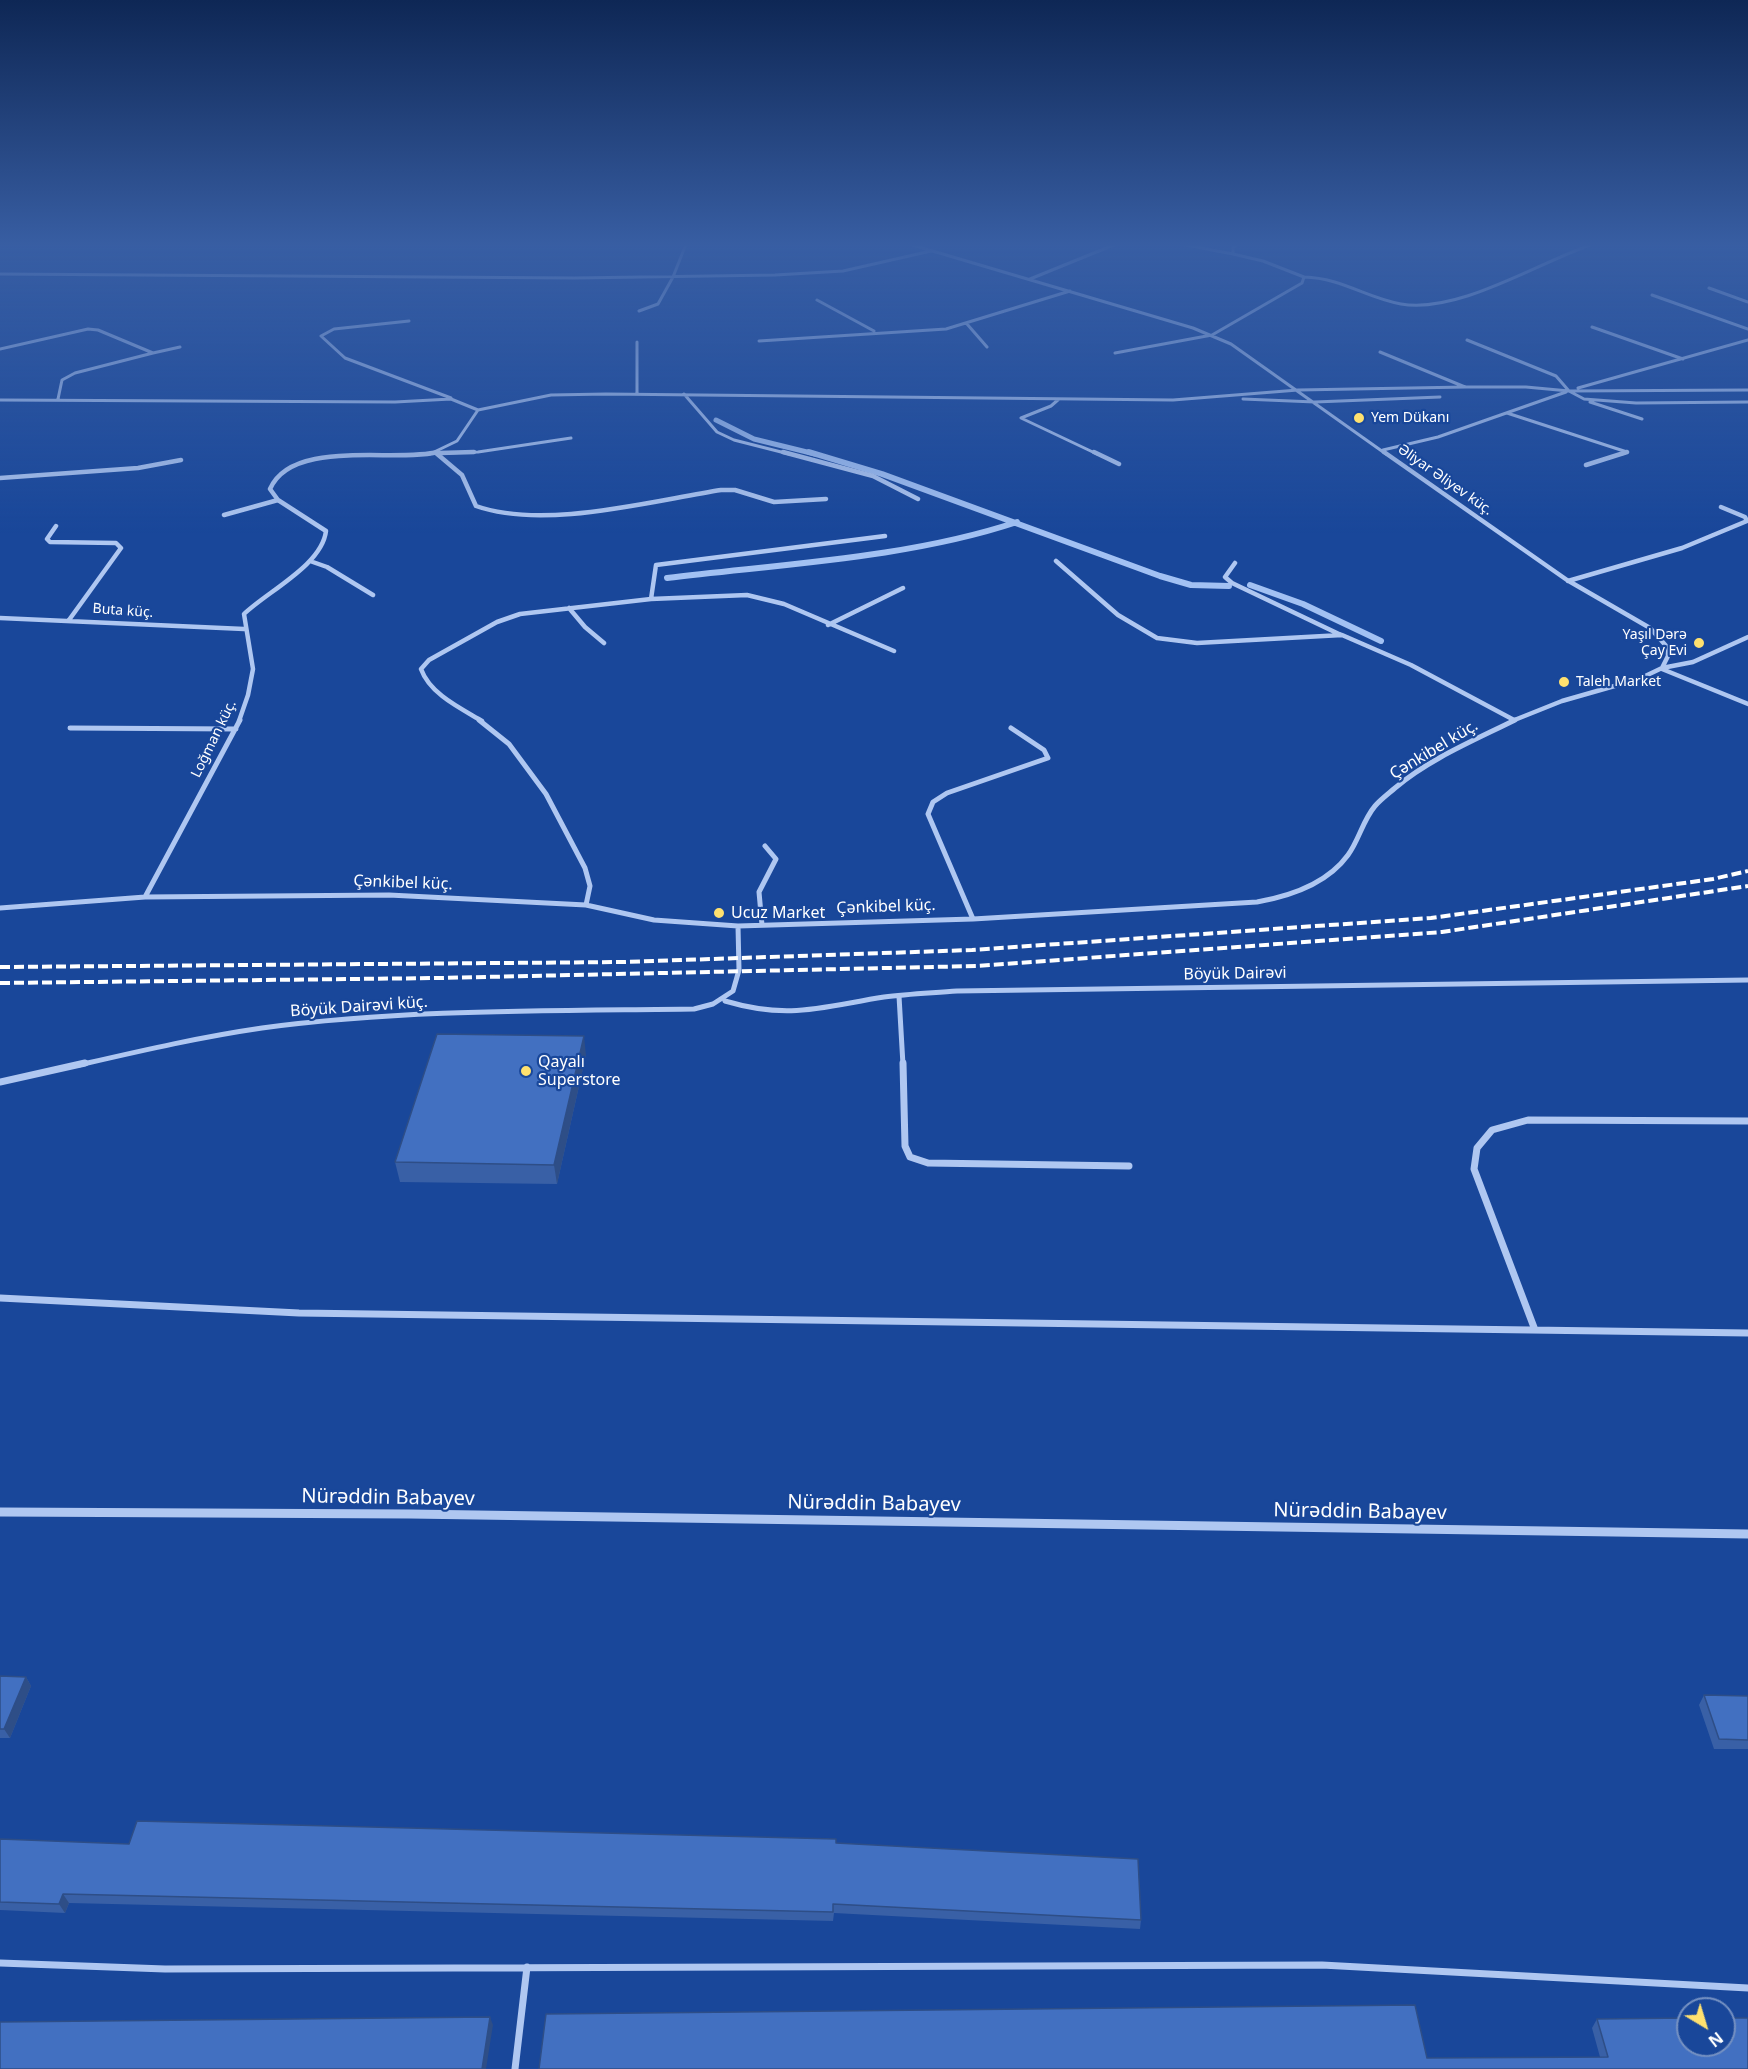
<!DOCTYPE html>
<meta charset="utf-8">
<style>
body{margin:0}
#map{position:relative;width:1748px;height:2069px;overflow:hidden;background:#19479a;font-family:"Noto Sans",sans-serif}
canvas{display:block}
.north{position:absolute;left:1676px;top:1997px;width:60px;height:60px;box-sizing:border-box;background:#19479a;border:2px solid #7591c2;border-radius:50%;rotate:142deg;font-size:16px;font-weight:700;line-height:24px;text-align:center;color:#fff}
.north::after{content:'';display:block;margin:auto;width:21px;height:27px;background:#ffe16f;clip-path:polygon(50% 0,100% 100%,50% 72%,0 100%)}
</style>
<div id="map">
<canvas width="1748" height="2069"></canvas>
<div class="north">N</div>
</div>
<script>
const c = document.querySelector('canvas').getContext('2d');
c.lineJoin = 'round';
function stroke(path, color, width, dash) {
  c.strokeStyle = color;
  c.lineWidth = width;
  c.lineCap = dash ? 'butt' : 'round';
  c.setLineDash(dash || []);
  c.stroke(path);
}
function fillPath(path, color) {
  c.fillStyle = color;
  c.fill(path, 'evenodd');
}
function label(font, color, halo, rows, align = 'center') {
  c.font = font + ' "Noto Sans",sans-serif';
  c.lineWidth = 4.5;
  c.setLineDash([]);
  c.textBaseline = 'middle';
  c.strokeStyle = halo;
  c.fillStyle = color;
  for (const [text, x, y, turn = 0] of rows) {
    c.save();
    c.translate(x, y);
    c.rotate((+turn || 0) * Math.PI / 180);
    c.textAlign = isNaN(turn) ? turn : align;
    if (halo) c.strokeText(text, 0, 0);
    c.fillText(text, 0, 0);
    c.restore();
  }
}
const streamFar1 = new Path2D(`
 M716 420 754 439 815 454`);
const stream = new Path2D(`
 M809 452 882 474 1160 576 1191 585 1229 586
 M667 578C781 564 909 558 1017 522
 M1250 585 1303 604 1381 641`);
const lane = new Path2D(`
 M0 1963 165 1969 1322 1965 1748 1988
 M515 2069 527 1967`);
const streetFar4 = new Path2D(`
 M909 244 1193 328 1231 344 1386 454
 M1181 244 1233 254
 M0 274 575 278 775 275 843 271 931 251
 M1304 277C1342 278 1366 298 1401 304 1459 314 1539 262 1593 244
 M1030 279 1116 244
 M1709 288 1748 302
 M1652 295 1748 329
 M817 300 874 331
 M639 311 658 304 673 277 686 244
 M409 321 334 329 321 336 345 358 451 398
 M967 324 987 347
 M1592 327 1683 359
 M1467 340 1556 376 1569 391 1584 399 1636 403 1748 402
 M759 341 946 329 1070 291
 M637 342V394
 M0 349 88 329 98 330 153 353 75 373 62 380 58 399
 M1380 352 1465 387
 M153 353 180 347
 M1115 353 1212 335 1302 283 1304 277 1263 261 1233 254V248L1238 244
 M1578 388 1748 340
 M684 394 717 432 734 440 789 454
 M1059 399 1051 406 1021 418 1097 454
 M1243 399 1315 402 1440 397
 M0 400 395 402 451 399 478 410 551 395 606 394 1173 400 1298 390 1466 387H1526L1569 391 1748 390
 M1590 402 1642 419
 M1507 413 1627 452 1622 454
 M1383 450 1438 437 1566 392
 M440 453 478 452 571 438
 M430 454 457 441 478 410`);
const streetFar3 = new Path2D(`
 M783 452 873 476 918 499
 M1094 452 1119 464
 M1384 452 1567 580 1650 628 1668 648V656L1662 668
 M436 453 462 475 476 506C544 530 650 501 721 490H735L774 502 826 499
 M440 453 474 452
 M1586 465 1627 452
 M0 478 138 468 181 460
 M224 515 278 500
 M56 526 47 539 50 542 116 543 121 548 69 620
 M310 561 327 567 373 595
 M1056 561 1118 615 1157 638 1197 643 1342 635 1411 665 1514 720
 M1235 563 1225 577 1232 583 1341 635
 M1568 581 1682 548 1747 521 1745 517 1721 507
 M651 599 656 565 885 536
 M569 608 585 627 604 643
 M0 618 244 629
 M828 625 903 588
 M1662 669 1748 704
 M239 721 248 695 253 669 244 614C268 591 322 565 326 531L278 500 270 489C292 438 395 463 438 452
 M482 721C460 708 430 694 421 669L429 660 497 622 520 614 651 599 747 595 784 604 894 651
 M1512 721 1562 701 1639 679 1662 668 1693 662 1748 637`);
const streetFar2 = new Path2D(`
 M479 720 509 744 546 794 585 868 590 886 586 905
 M70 728 236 729
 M145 897 240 720
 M0 908 145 897 389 895 586 905 654 920 738 926 973 919 1257 902C1291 896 1327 884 1348 855 1359 840 1363 820 1375 806 1380 800 1388 794 1395 788 1429 759 1475 740 1515 720
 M973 919 928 814 933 802 947 793 1048 758 1044 750 1011 728
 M762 925 759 892 776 859 765 846
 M899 996 903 1065
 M725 1001C789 1020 821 1007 884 997 908 994 933 993 957 991L1748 980
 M79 1065C140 1051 200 1037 262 1028 405 1009 550 1011 694 1009L713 1004 733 991 739 970 738 926`);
const streetFar1 = new Path2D(`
 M903 1063 905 1146 910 1157 928 1163 1129 1166
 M0 1082 85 1063
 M0 1298 299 1313 1748 1333
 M1535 1330 1474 1169 1477 1148 1492 1130 1528 1120 1748 1121`);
const street = new Path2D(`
 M0 1512 410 1514 1748 1534`);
const rail = new Path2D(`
 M0 967 624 962 972 950 1431 918 1713 879 1748 871
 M0 983 439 978 977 966 1442 932 1748 886`);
const wall = new Path2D(`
 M586 1055 557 1184 400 1182 395 1162Z
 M0 1676 26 1677 31 1686 10 1738H0Z
 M1704 1695 1748 1696V1749H1714L1699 1705Z
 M0 1839 129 1844 836 1843 1141 1920 1140 1929 834 1913 833 1921 69 1903 65 1913 0 1910Z
 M1597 2019 1748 2069H539L1600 2057 1592 2028Z`);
const shadedWall = new Path2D(`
 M584 1036 586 1055 557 1184 554 1165Z
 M26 1677 31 1686 10 1738 4 1729Z
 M63 1894 69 1903 65 1913 59 1904Z
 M490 2017 493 2025 486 2069H482Z`);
const building = new Path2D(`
 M437 1034 584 1036 554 1165 395 1162Z
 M0 1676 26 1677 4 1729H0Z
 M1704 1695 1748 1696V1740L1719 1739Z
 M137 1821 836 1839V1843L1138 1859 1141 1920 833 1904V1912L63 1894 59 1904 0 1902V1839L129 1844Z
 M1415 2005 1427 2058 1608 2057 1597 2019 1688 2018V2045H1724V2018H1748V2069H539L546 2014Z
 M490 2017 482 2069H0V2022Z`);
const markers = [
 [1359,418,6,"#ffe16f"],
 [1699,643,6,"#ffe16f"],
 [1564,682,6,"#ffe16f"],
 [719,913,6,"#ffe16f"],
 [526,1071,6,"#ffe16f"]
];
const farPoinames = [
 ["Yem Dükanı",1371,418],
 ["Yaşıl Dərə",1687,635,"right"],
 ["Çay Evi",1687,651,"right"],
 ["Taleh Market",1576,682]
];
const farStreetnames = [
 ["Əliyar Əliyev küç.",1445,480,35],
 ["Buta küç.",123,611,4],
 ["Loğman küç.",214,739,-64]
];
const streetNames = [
 ["Çənkibel küç.",1434,750,-31],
 ["Çənkibel küç.",403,883,2],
 ["Çənkibel küç.",886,907,-2],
 ["Böyük Dairəvi",1235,974,-1],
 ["Böyük Dairəvi küç.",359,1007,-4]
];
const poiNames = [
 ["Ucuz Market",731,913],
 ["Qayalı",538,1062],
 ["Superstore",538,1080]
];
const nearStreetnames = [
 ["Nürəddin Babayev",388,1498,1],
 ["Nürəddin Babayev",874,1504,1],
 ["Nürəddin Babayev",1360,1512,1]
];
stroke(streamFar1, '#a2c1f3', 5);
stroke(stream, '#a2c1f3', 6);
stroke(lane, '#afc7f1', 7);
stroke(streetFar4, '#afc7f1', 3);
stroke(streetFar3, '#afc7f1', 4.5);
stroke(streetFar2, '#afc7f1', 5);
stroke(streetFar1, '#afc7f1', 7);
stroke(street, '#afc7f1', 9);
stroke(rail, '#fff', 4, [10, 4]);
fillPath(wall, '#3960a6');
fillPath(shadedWall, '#2e4e87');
fillPath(building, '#4270c1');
stroke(building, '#2e4e87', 1.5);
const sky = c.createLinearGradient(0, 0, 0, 534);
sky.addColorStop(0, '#0e2755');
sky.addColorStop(0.46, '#385ea3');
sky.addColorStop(1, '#385ea300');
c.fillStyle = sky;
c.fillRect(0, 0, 1748, 534);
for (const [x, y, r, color] of markers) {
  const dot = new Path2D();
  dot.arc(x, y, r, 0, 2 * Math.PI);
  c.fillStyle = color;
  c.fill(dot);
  stroke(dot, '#19479a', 2);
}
label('14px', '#fff', '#19479a', farPoinames, 'left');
label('14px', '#fff', '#19479a', farStreetnames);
label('16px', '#fff', '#19479a', streetNames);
label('16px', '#fff', '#19479a', poiNames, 'left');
label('20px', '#fff', '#19479a', nearStreetnames);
</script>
